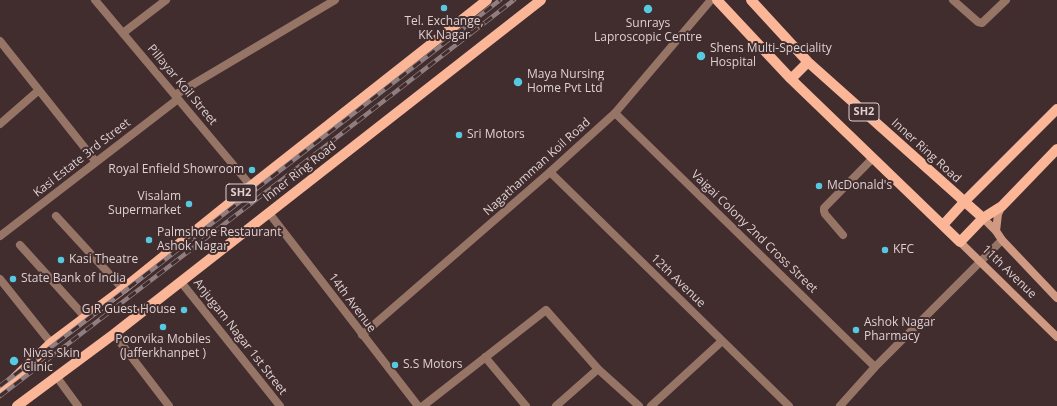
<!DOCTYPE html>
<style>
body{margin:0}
canvas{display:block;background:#412c2e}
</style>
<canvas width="1057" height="406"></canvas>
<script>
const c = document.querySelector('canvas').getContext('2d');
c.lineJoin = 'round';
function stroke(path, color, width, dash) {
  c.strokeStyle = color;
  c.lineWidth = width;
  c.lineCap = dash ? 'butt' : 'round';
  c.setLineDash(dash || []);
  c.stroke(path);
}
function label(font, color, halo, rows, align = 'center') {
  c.font = font + ' "Open Sans",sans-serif';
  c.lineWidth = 4;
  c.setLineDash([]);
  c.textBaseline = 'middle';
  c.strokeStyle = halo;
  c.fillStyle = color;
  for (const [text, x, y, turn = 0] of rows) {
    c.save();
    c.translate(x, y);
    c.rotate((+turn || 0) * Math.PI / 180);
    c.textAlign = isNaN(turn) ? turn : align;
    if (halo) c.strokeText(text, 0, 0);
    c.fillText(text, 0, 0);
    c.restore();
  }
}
const service = new Path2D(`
 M56 216 123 289
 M843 235 825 214 824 211V208L873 158
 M20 245 85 317`);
const minor = new Path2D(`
 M953 0 978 22 982 23 1006 0
 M123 33 166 0
 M0 41 96 162
 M175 95 335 0
 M615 113 875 367
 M0 124 39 90
 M550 172 789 406
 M0 236 178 99
 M0 279 51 343
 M181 282 280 406
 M114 334 169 406
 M485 357 526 406
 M598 369 639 406
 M56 376 78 406
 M423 406 546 310 598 369 556 406
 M651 406 722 341
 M840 406 875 367 1002 240`);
const tertiary = new Path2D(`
 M95 0 251 186
 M269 213 418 406
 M362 335 550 172 615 113 711 0`);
const secondary = new Path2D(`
 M983 218 996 231 1002 240 1057 298
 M996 231 998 214 1002 206
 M960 242 1057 337`);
const primary = new Path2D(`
 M717 0 791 79 960 242 983 218 1002 206 1057 149
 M751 0 808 62 983 218
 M791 79 808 62
 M943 225 964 202 1057 109
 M0 392 51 343 123 289 251 186 487 0
 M17 406 114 334 541 0`);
const rail = new Path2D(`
 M0 386 135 283 500 0
 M0 396 296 169 514 0`);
const markers = [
 [444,8,4,"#56c9e0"],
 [648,9,5,"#56c9e0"],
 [701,56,5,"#56c9e0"],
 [518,82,5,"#56c9e0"],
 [459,135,4,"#56c9e0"],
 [252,170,4,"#56c9e0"],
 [819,186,4,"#56c9e0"],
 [189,204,4,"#56c9e0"],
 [149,240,4,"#56c9e0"],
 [885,250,4,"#56c9e0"],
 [61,260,4,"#56c9e0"],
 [13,279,4,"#56c9e0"],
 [184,310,4,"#56c9e0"],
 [163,327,4,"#56c9e0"],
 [856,330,4,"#56c9e0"],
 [14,361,5,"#56c9e0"],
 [395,365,4,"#56c9e0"]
];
const shields = [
 [864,112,30],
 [241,193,30]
];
const shieldNames = [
 ["SH2",864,112],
 ["SH2",241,193]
];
const poiNames = [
 ["Tel. Exchange,",444,22,"center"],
 ["KK Nagar",444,36,"center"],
 ["Sunrays",648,24,"center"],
 ["Laproscopic Centre",648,38,"center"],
 ["Shens Multi-Speciality",710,49],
 ["Hospital",710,63],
 ["Maya Nursing",527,75],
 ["Home Pvt Ltd",527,89],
 ["Sri Motors",467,135],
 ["Royal Enfield Showroom",244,170,"right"],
 ["McDonald's",827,186],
 ["Visalam",181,197,"right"],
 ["Supermarket",181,211,"right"],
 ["Palmshore Restaurant",157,233],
 ["Ashok Nagar",157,247],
 ["KFC",893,250],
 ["Kasi Theatre",69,260],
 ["State Bank of India",21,279],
 ["G R Guest House",176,310,"right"],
 ["Ashok Nagar",864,323],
 ["Pharmacy",864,337],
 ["Poorvika Mobiles",163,340,"center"],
 ["(Jafferkhanpet )",163,354,"center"],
 ["Nivas Skin",23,354],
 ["Clinic",23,368],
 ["S.S Motors",403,365]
];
const streetNames = [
 ["Pillayar Koil Street",182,85,50],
 ["Inner Ring Road",926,151,42],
 ["Kasi Estate 3rd Street",82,158,-38],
 ["Nagathamman Koil Road",537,167,-42],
 ["Inner Ring Road",300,172,-38],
 ["Vaigai Colony 2nd Cross Street",754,232,44],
 ["11th Avenue",1009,272,44],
 ["12th Avenue",678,281,44],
 ["14th Avenue",352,303,53],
 ["Anjugam Nagar 1st Street",240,337,52]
];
stroke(service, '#977566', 8);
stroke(minor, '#977566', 8);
stroke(tertiary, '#977566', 8);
stroke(secondary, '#cf9982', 8);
stroke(primary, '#fbb597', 10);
stroke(rail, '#8f7d7f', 4.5);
stroke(rail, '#412c2e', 3, [9]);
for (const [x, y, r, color] of markers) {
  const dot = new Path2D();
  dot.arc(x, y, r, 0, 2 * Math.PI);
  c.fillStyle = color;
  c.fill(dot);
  stroke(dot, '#412c2e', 1.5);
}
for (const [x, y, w] of shields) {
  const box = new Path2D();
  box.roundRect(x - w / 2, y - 9, w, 18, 3);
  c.fillStyle = '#412c2e';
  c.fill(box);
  stroke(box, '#dfd1d2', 1);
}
label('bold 11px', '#dfd1d2', null, shieldNames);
label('12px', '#dfd1d2', '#412c2e', poiNames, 'left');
label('12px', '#dfd1d2', '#412c2e', streetNames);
</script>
